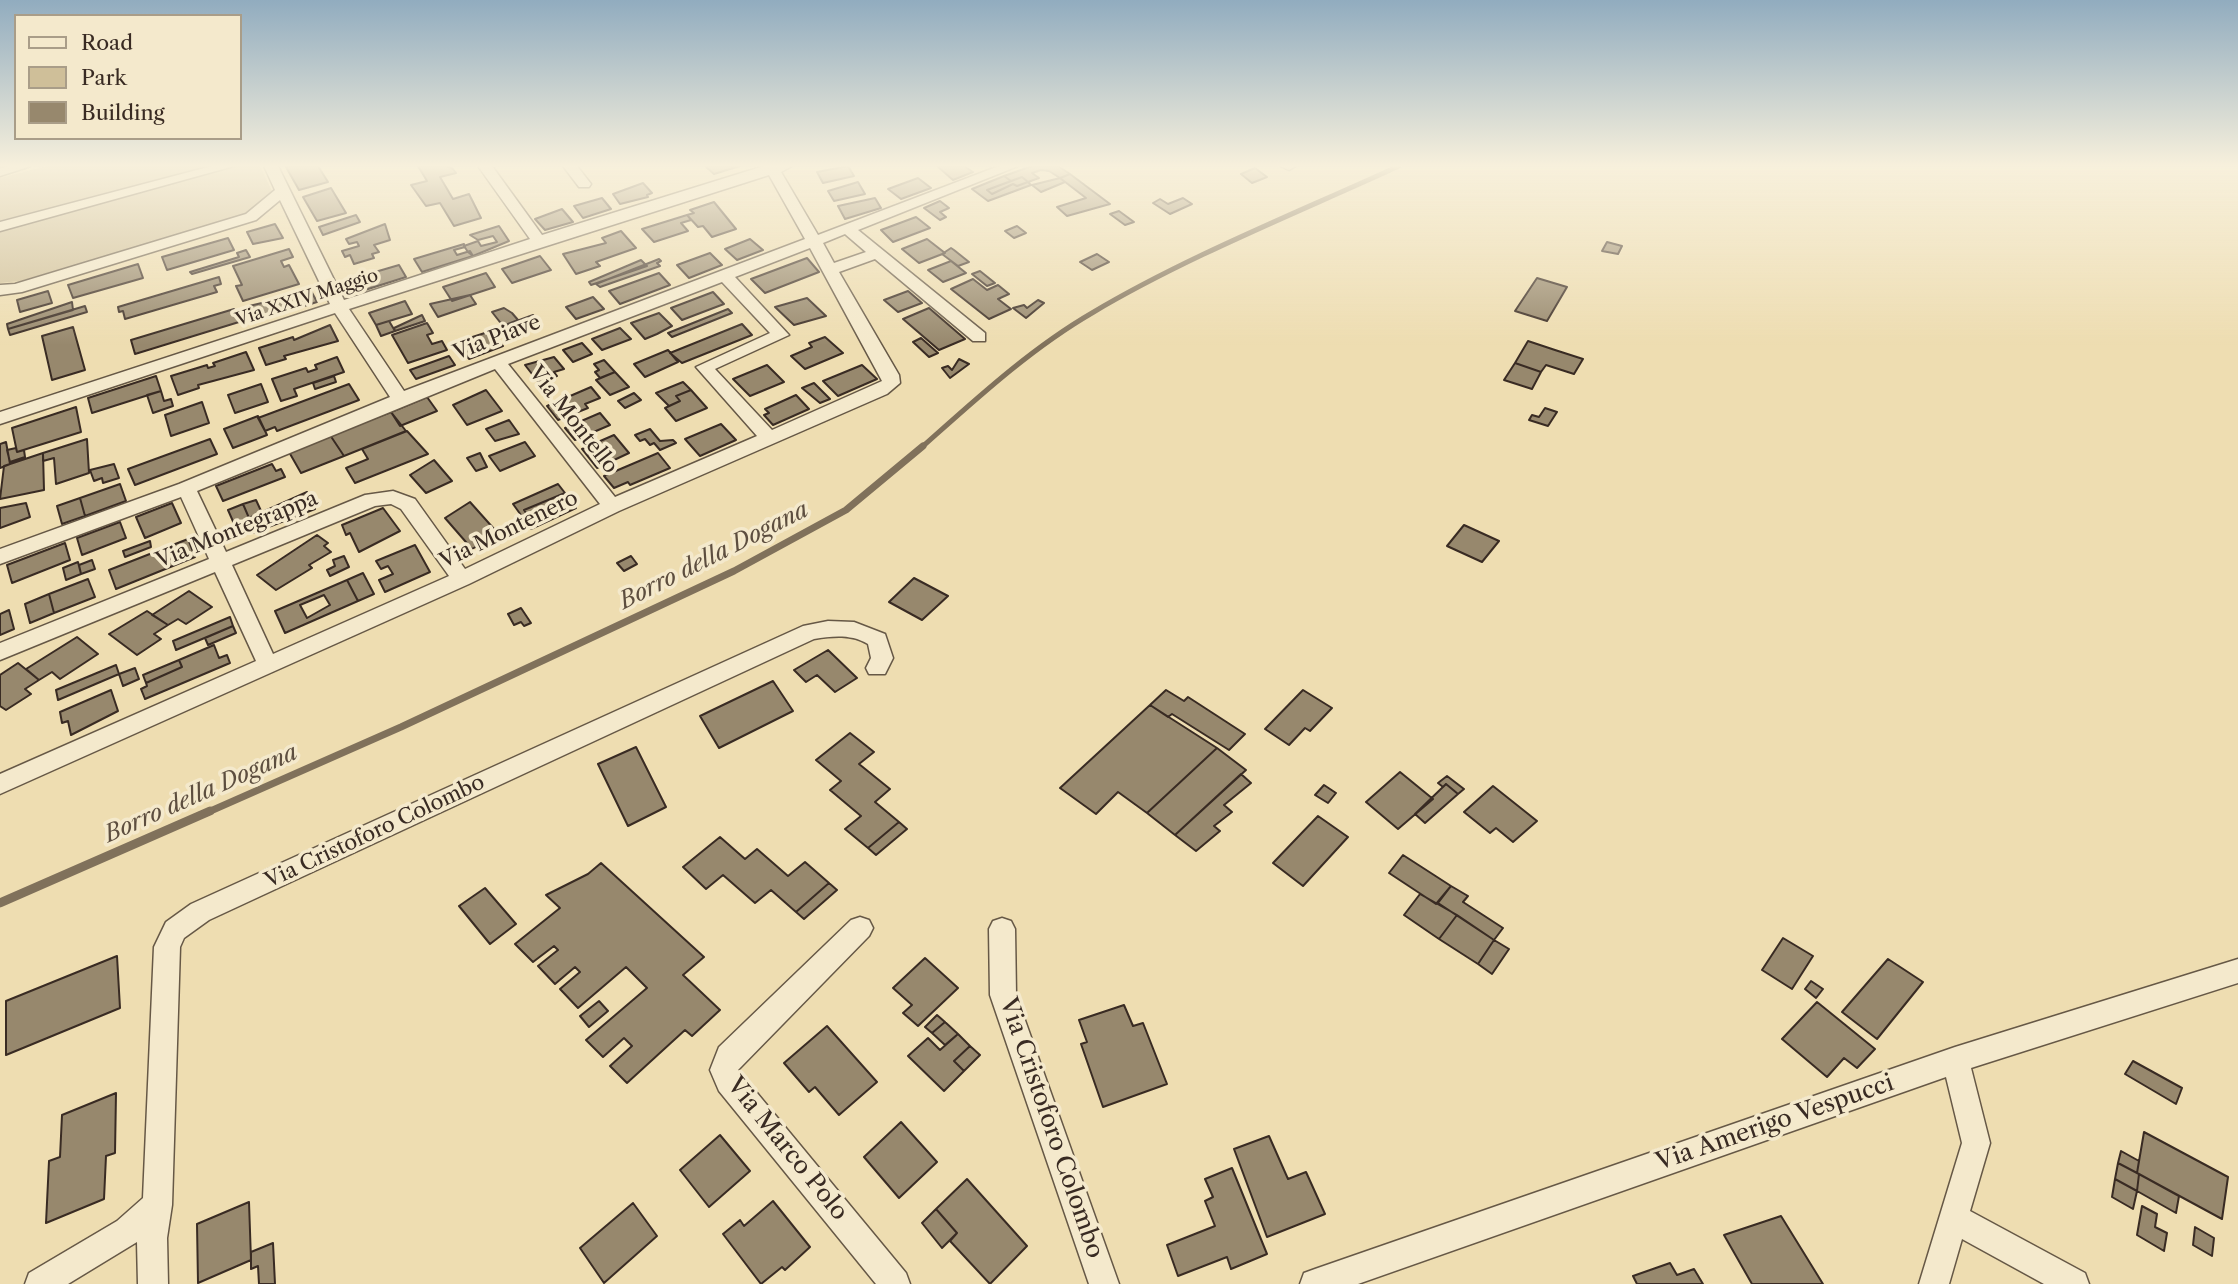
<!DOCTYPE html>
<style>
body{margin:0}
#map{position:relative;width:2238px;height:1284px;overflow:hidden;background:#eeddb1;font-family:"Libre Caslon Text",serif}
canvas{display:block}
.legend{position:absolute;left:14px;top:14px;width:228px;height:126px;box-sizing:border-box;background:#f4e9cc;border:2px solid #a99d88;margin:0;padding:9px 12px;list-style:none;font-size:21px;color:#392b23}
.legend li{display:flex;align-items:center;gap:14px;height:35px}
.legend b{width:35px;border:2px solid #a99d88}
</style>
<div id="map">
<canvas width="2238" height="1284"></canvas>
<ul class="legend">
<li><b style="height:9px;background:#f4e9cc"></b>Road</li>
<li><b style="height:19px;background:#cfbf99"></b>Park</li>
<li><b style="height:19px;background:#97886d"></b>Building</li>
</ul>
</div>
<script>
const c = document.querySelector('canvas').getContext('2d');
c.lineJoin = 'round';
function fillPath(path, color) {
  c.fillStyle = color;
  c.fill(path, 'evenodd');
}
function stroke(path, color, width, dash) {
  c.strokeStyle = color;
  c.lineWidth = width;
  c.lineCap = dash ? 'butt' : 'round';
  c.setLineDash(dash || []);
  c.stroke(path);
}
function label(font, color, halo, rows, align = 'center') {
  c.font = font + ' "Libre Caslon Text",serif';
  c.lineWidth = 7;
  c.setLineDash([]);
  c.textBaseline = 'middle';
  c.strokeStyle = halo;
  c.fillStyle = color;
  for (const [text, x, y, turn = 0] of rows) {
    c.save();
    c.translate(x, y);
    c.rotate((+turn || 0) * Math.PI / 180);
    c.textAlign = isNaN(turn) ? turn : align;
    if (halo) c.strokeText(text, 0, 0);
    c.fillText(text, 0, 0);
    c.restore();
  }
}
const green = new Path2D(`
 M47 166H260L273 193 246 215 20 281 0 283V178Z`);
const streamFar2 = new Path2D(`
 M921 448C975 400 1030 349 1092 313 1186 257 1299 212 1399 166`);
const streamFar1 = new Path2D(`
 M206 813 401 727 734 571 846 510 923 446`);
const stream = new Path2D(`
 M0 903 210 811`);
const building = new Path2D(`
 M291 166H318L328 182 299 190 286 167Z
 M418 166H447L453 169 456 173 440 177 453 199 469 194 481 218 454 226 440 203 426 206 411 185 427 181Z
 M705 166H740L714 174Z
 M848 166 854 176 823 183 817 172Z
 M937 166H964L973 172 953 180Z
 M1032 166H1058L1070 174 1060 178 1049 171 1041 170 1032 173 1039 178 1028 182 1022 177 1011 181 1004 176Z
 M1255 168 1267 177 1252 183 1241 174Z
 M1070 174 1110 204 1067 216 1057 207 1086 198 1060 178Z
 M1004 176 1011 181 987 190 992 194 1013 184 1017 186 1028 182 1031 185 988 201 972 189Z
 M1022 177 1028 182 1017 186 1013 184 992 194 987 190Z
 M918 178 931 188 901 199 888 189Z
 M1060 178 1065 182 1041 192 1032 185Z
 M858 182 865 194 834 201 828 191Z
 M643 183 652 193 647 195 648 197 620 204 613 194Z
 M331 188 346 213 317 221 303 197Z
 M602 198 611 209 583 218 574 206Z
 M875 198 881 208 845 219 838 206Z
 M1183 198 1192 204 1170 214 1153 203 1160 199 1168 204Z
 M940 201 949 208 940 212 946 217 940 220 924 208Z
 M714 202 736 229 712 237 703 226 698 227 687 215 694 213 690 210Z
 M562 209 573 222 545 230 535 219Z
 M1119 211 1134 222 1125 225 1110 214Z
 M356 215 360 222 323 235 319 227Z
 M687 215 691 220 681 223 688 231 654 242 642 229Z
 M916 217 930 228 893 242 881 230Z
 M275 224 283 238 253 244 247 232Z
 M385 224 390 240 374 245 379 252 372 254 374 258 354 264 350 255 345 257 342 251 359 246 357 242 349 244 346 239Z
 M499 226 509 241 473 256 468 252 464 246 478 241 481 246 497 242 493 236 478 240 470 235Z
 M1017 226 1026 233 1014 238 1005 231Z
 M621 231 636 248 596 262 600 266 576 274 563 254 606 243 602 238Z
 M228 238 234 250 167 270 162 257Z
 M750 239 763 250 737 260 725 249Z
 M927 239 945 253 919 263 902 249Z
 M1607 242 1622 246 1618 254 1602 251Z
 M464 244 465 247 454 250 457 255 470 251 473 256 422 272 414 259Z
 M951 248 954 250 969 262 958 266 942 254Z
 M289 249 293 257 281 261 284 267 289 265 299 284 243 301 236 286 242 285 233 266Z
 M246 250 250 257 192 274 190 272 239 257 237 253Z
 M710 253 722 265 689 278 677 265Z
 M1097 254 1109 262 1092 270 1080 262Z
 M540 256 551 270 512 283 502 269Z
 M807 258 819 272 765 293 751 279Z
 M659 259 661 261 657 263 660 266 600 287 596 284Z
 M641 260 647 266 591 285 589 282Z
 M951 261 966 273 943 282 928 270Z
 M138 264 143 278 73 298 68 285Z
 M399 265 406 277 365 290 358 277Z
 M980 271 995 283 987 286 972 274Z
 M486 273 495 287 452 301 443 287Z
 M659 273 670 285 620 304 609 291Z
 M219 277 221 284 214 286 217 292 125 319 123 311 119 312 118 307Z
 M1537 278 1567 287 1547 321 1515 311Z
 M973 279 987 290 998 285 1009 294 998 299 1011 309 989 319 951 289Z
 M309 287 317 302 255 321 249 306 292 296 290 293Z
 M48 291 52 303 20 312 17 300Z
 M908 291 922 303 898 312 884 300Z
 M713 292 724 304 682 320 671 308Z
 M470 295 476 304 438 317 430 304Z
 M593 297 604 309 576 319 566 307Z
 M807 298 826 316 794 325 775 307Z
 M1038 300 1044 303 1026 318 1013 308 1024 305 1027 308Z
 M405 301 412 314 376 325 369 313Z
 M72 302 73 310 8 329 7 324Z
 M85 306 87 312 10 335 8 329Z
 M504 308 512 313 518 320 503 326 492 312Z
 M929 308 965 339 939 350 903 319Z
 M234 309 239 322 135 354 131 340Z
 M728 309 732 313 672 337 668 333Z
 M659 313 672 326 657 334 645 339 631 323Z
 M422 315 425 321 395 331 394 328Z
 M533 315 542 326 513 337 503 326Z
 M389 321 395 331 381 336 376 325Z
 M427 323 433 333 427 335 432 344 442 341 447 350 408 363 392 335Z
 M742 324 752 335 682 363 670 353Z
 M330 325 338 341 284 356 286 359 266 365 259 348 293 337 294 340Z
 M73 327 85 370 52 380 42 336Z
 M620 328 631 339 602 350 592 339Z
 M491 331 503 346 469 359 457 342Z
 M825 337 843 353 805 369 791 356 812 347 809 343Z
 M921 338 938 353 929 357 913 342Z
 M1528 341 1555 350 1583 359 1574 374 1546 365 1541 372 1515 363Z
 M582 343 592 354 573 362 563 350Z
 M668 350 678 362 645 377 634 364Z
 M246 352 254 370 198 385 199 388 178 395 171 376 207 365 208 368 215 366 213 363Z
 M449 356 455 365 416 379 410 370Z
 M337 357 344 372 294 389 297 396 281 401 272 379 306 368 308 372 317 369 315 365Z
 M554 357 564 369 554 372 557 376 539 383 525 365Z
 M959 359 969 364 950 378 942 368 948 366 952 370Z
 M604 360 615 372 600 378 595 372 599 370 594 364Z
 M1515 363 1541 372 1532 389 1504 380Z
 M767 365 784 382 750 396 733 379Z
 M862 365 877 379 838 396 823 381Z
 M615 372 629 387 610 395 596 380Z
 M156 376 161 391 92 413 88 398Z
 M334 376 336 382 315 389 313 383Z
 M683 382 691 390 676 396 680 401 669 406 656 393Z
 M814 383 830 399 820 403 802 388Z
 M261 384 268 402 235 413 228 395Z
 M349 384 359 400 277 431 275 427 265 431 258 418Z
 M591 387 600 398 585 404 588 408 558 420 547 406Z
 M486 390 502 411 467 425 453 405Z
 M691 390 707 408 676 421 665 408 680 401 676 396Z
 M161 391 164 401 171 399 173 406 153 413 147 395Z
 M634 393 641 400 625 408 618 401Z
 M796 395 809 409 773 425 764 415 769 413 765 409Z
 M427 397 437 411 400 426 391 412Z
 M202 402 209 423 171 436 165 415Z
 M76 407 81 432 17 452 12 428Z
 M1545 408 1557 412 1548 426 1529 420 1532 415 1539 417Z
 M391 412 406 431 344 456 330 435Z
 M600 413 610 425 575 440 565 428Z
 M258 416 267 435 233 448 224 429Z
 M509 420 519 434 495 441 486 429Z
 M721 424 736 440 700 456 685 439Z
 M650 429 660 441 673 440 676 443 660 450 654 443 650 445 645 439 640 441 635 435Z
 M407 431 428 454 355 483 346 468 368 459 362 449Z
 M330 435 344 456 301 473 289 452Z
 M614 435 629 453 597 468 582 449Z
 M87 439 89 473 56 484 54 458 43 461V453Z
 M210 439 217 454 135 485 128 469Z
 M6 442 10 464 0 468V444Z
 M525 442 535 456 500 471 489 456Z
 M16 448 17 452 24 450 25 457 10 462 7 450Z
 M43 453 44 490 0 499 4 466Z
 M480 453 487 467 476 471 467 458Z
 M658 453 670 468 630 485 628 482 614 488 604 476Z
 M434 460 452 481 426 493 410 475Z
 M114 464 119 478 103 483 102 478 94 481 90 470Z
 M272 464 276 471 281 469 285 477 223 501 216 486Z
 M120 484 126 501 85 516 80 498Z
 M558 484 565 493 524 510 530 519 571 501 576 508 531 529 513 504Z
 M307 492 315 509 253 533 252 530 239 535 228 510 243 504 249 518Z
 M565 493 571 501 530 519 524 510Z
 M80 498 85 516 62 524 57 506Z
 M256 500 262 513 249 518 243 504Z
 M470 502 503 539 494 544 490 539 472 549 445 518Z
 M26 503 30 517 0 528V508Z
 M172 503 181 523 145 538 136 517Z
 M383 508 400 531 359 552 350 533 346 535 342 525Z
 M120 522 126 538 82 555 77 538Z
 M1464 525 1499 541 1482 562 1447 546Z
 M317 535 328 543 324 546 331 552 309 565 312 568 276 590 257 575Z
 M188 539 195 557 116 589 109 570Z
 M150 541 151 547 125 557 123 551Z
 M65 543 70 560 12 583 7 565Z
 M415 545 430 572 385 592 379 580 393 574 388 566 381 569 376 561Z
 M344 556 349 567 330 576 327 570 335 566 333 560Z
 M631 556 637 564 624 571 617 563Z
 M92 560 95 569 81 574 79 565Z
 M78 562 81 574 66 580 63 568Z
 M363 573 374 594 358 601 347 580Z
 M914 578 948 596 922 620 889 602Z
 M88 579 95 597 54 613 49 594Z
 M347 580 358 601 285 633 275 611ZM324 595 330 605 307 618 300 605Z
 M189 591 212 607 186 624 178 619 168 625 152 615Z
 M49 594 54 613 30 623 25 604Z
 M521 608 531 623 524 626 521 622 514 625 508 614Z
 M9 610 14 629 0 635V614Z
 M147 611 168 625 154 634 161 639 137 655 109 634Z
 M230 617 233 626 176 650 173 641Z
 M233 626 236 633 208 645 205 638Z
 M77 637 98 654 60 679 52 672 39 680 26 669Z
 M214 645 219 658 227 655 230 663 145 699 141 689 147 686 146 683 182 667 179 660Z
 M828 650 857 678 835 692 817 675 806 682 794 670Z
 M179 660 182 667 146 683 143 675Z
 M18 663 39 680 25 689 31 694 6 710 0 706V675Z
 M116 665 119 674 58 700 56 690Z
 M135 668 139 679 123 686 119 674Z
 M773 681 793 711 719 748 700 716Z
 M111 690 118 711 71 735 68 721 62 723 60 712Z
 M1166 690 1184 701 1188 697 1245 734 1229 750 1172 714 1168 717 1150 705Z
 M1303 690 1332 708 1310 731 1305 728 1289 745 1265 729Z
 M1150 705 1217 748 1147 813 1118 792 1096 814 1060 788Z
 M850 733 874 752 859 764 890 789 875 802 899 822 868 848 845 829 861 816 830 790 841 781 816 760Z
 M636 747 666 807 628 826 598 764Z
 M1217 748 1246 770 1175 835 1147 813Z
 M1400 772 1433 799 1398 829 1366 802Z
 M1241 774 1251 783 1224 805 1232 812 1214 826 1220 831 1196 851 1175 835Z
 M1447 776 1464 789 1458 794 1446 784 1443 787 1438 783Z
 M1446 784 1458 794 1425 823 1415 814Z
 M1324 785 1336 793 1328 803 1315 795Z
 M1493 786 1537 821 1513 842 1496 828 1490 833 1464 812Z
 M1318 816 1348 837 1303 886 1273 863Z
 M899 822 907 829 876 855 868 848Z
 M720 837 745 859 757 849 788 876 805 862 829 883 796 912 771 890 755 903 723 875 706 889 683 867Z
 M1403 855 1451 886 1436 904 1389 873Z
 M601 863 704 957 683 975 720 1010 692 1036 685 1030 627 1083 610 1066 632 1046 624 1038 603 1057 586 1040 647 988 626 967 578 1008 560 989 580 972 575 967 555 984 538 966 558 950 554 946 533 962 515 944 560 908 546 895 588 874Z
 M829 883 837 890 804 919 796 912Z
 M1451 886 1468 896 1463 902 1503 928 1494 940 1438 903Z
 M485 888 516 924 490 944 459 906Z
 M1420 894 1457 915 1439 939 1404 915Z
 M1457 915 1494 940 1478 964 1439 939Z
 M1783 938 1813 956 1792 989 1762 970Z
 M1494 940 1509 949 1492 974 1478 964Z
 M117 956 120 1008 6 1055V1001Z
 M925 958 958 988 918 1026 903 1013 912 1005 893 988Z
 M1888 959 1923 982 1877 1039 1842 1012Z
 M1811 981 1823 989 1816 998 1805 989Z
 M599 1001 608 1011 589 1027 580 1016Z
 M1817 1002 1875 1049 1857 1068 1844 1058 1827 1077 1782 1039Z
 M1124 1005 1133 1026 1143 1023 1167 1084 1103 1107 1081 1044 1087 1042 1079 1020Z
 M937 1015 945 1022 932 1033 925 1027Z
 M945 1022 958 1034 945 1045 932 1033Z
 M827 1026 877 1082 839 1115 815 1087 809 1092 784 1063Z
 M958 1034 970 1046 954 1061 964 1071 944 1091 908 1056 928 1038 940 1050Z
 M970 1046 980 1055 964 1071 954 1061Z
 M2133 1061 2182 1088 2176 1104 2125 1074Z
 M116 1093 115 1153 106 1156 104 1199 46 1223 49 1161 60 1157 62 1115Z
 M901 1122 937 1162 899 1198 864 1157Z
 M2144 1132 2228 1177 2222 1219 2137 1173Z
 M720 1135 750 1171 709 1207 680 1170Z
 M1269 1136 1288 1179 1306 1172 1325 1214 1267 1237 1234 1149Z
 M2121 1151 2139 1161 2137 1173 2118 1163Z
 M2118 1163 2139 1174 2137 1191 2115 1179Z
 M1232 1168 1267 1254 1231 1269 1227 1257 1178 1276 1167 1245 1215 1226 1205 1201 1213 1197 1205 1179Z
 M2139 1174 2179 1196 2176 1213 2137 1191Z
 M967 1179 1027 1246 990 1284 950 1241 957 1233 936 1209Z
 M2115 1179 2137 1191 2133 1209 2112 1197Z
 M773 1201 810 1247 785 1270 782 1267 761 1284 723 1234 740 1220 744 1226Z
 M249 1202 251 1260 198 1283 197 1224Z
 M633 1203 657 1236 604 1283 580 1248Z
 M2142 1206 2157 1214 2155 1227 2167 1233 2164 1251 2137 1235Z
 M936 1209 957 1233 942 1248 922 1223Z
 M1781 1216 1823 1284H1752L1724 1235Z
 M2195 1227 2214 1238 2212 1256 2193 1245Z
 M273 1243 275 1284H259L258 1266 251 1269V1252Z
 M1670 1263 1677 1275 1694 1269 1703 1284H1637L1633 1276Z`);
const street = new Path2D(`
 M9 166H31L0 176V168Z
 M212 166H234L0 231V222Z
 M264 166H278L344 300 530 239 478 166H492L542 235 764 166H792L781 172 818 235 999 166H1018L858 230 985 333V341H973L875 259 839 272 899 375 900 383 887 394 619 511 469 584 0 794V774L256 661 215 572 0 660V643L209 559 181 497 0 564V549L179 484 390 397 335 313 0 424V412L330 304 280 200 256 220 22 292 0 295V285L15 284 246 214 275 190ZM769 175 805 239 404 391 349 309ZM845 234 866 252 834 263 823 243ZM810 248 882 381 772 430 715 369 789 335 735 277ZM722 282 770 333 696 367 757 436 615 497 508 364ZM495 369 600 504 465 569 415 499 393 491 365 495 226 552 197 491ZM391 504 401 509 449 576 273 654 232 565 375 506Z
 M563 166H577L591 184 589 187H579Z
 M1280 166H1296L1289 170Z
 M828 621 854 622 885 634 893 658 885 674H869L866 668 871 658 868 644C851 634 833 636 814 639L209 920 184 938 180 947 172 1205 167 1238 168 1284H138L137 1242 68 1284H25L29 1273 117 1221 143 1198 154 947 166 922 191 904 803 626Z
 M860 917 869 920 873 928 869 936 738 1070 906 1273 910 1284H876L719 1091 710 1070 719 1047 851 920Z
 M1002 918 1011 921 1015 929 1016 995 1119 1284H1089L990 995 989 929 993 921Z
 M2238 959V983L1971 1068 1990 1143 1970 1211 2085 1273 2089 1284H2044L1962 1239 1949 1284H1919L1962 1143 1946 1077 1358 1284H1300L1304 1273 1315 1269 1955 1047Z`);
const farStreetnames = [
 ["Via XXIV Maggio",307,298,-18]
];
const streetNames = [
 ["Via Piave",497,338,-21],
 ["Via Montello",573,420,52],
 ["Via Montegrappa",237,530,-22],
 ["Via Montenero",509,530,-26],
 ["Via Cristoforo Colombo",375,832,-25]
];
const waterNames = [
 ["Borro della Dogana",714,556,-27],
 ["Borro della Dogana",201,794,-24]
];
const nearStreetnames = [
 ["Via Amerigo Vespucci",1775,1123,-19],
 ["Via Cristoforo Colombo",1051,1128,71],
 ["Via Marco Polo",787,1149,51]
];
fillPath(green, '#cfbf99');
stroke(streamFar2, '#80715b', 5);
stroke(streamFar1, '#80715b', 7);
stroke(stream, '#80715b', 9);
fillPath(building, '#97886d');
stroke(building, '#392b23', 2);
stroke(street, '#665846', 3);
fillPath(street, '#f4e9cc');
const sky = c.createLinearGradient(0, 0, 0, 345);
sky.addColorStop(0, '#91acbf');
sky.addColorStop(0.48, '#f7f0dc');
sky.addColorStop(1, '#f7f0dc00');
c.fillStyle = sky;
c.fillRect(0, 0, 2238, 345);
label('18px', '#392b23', '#f4e9cc', farStreetnames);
label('21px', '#392b23', '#f4e9cc', streetNames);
label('italic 23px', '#5d4e3f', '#f4e9cc', waterNames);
label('24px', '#392b23', '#f4e9cc', nearStreetnames);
</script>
